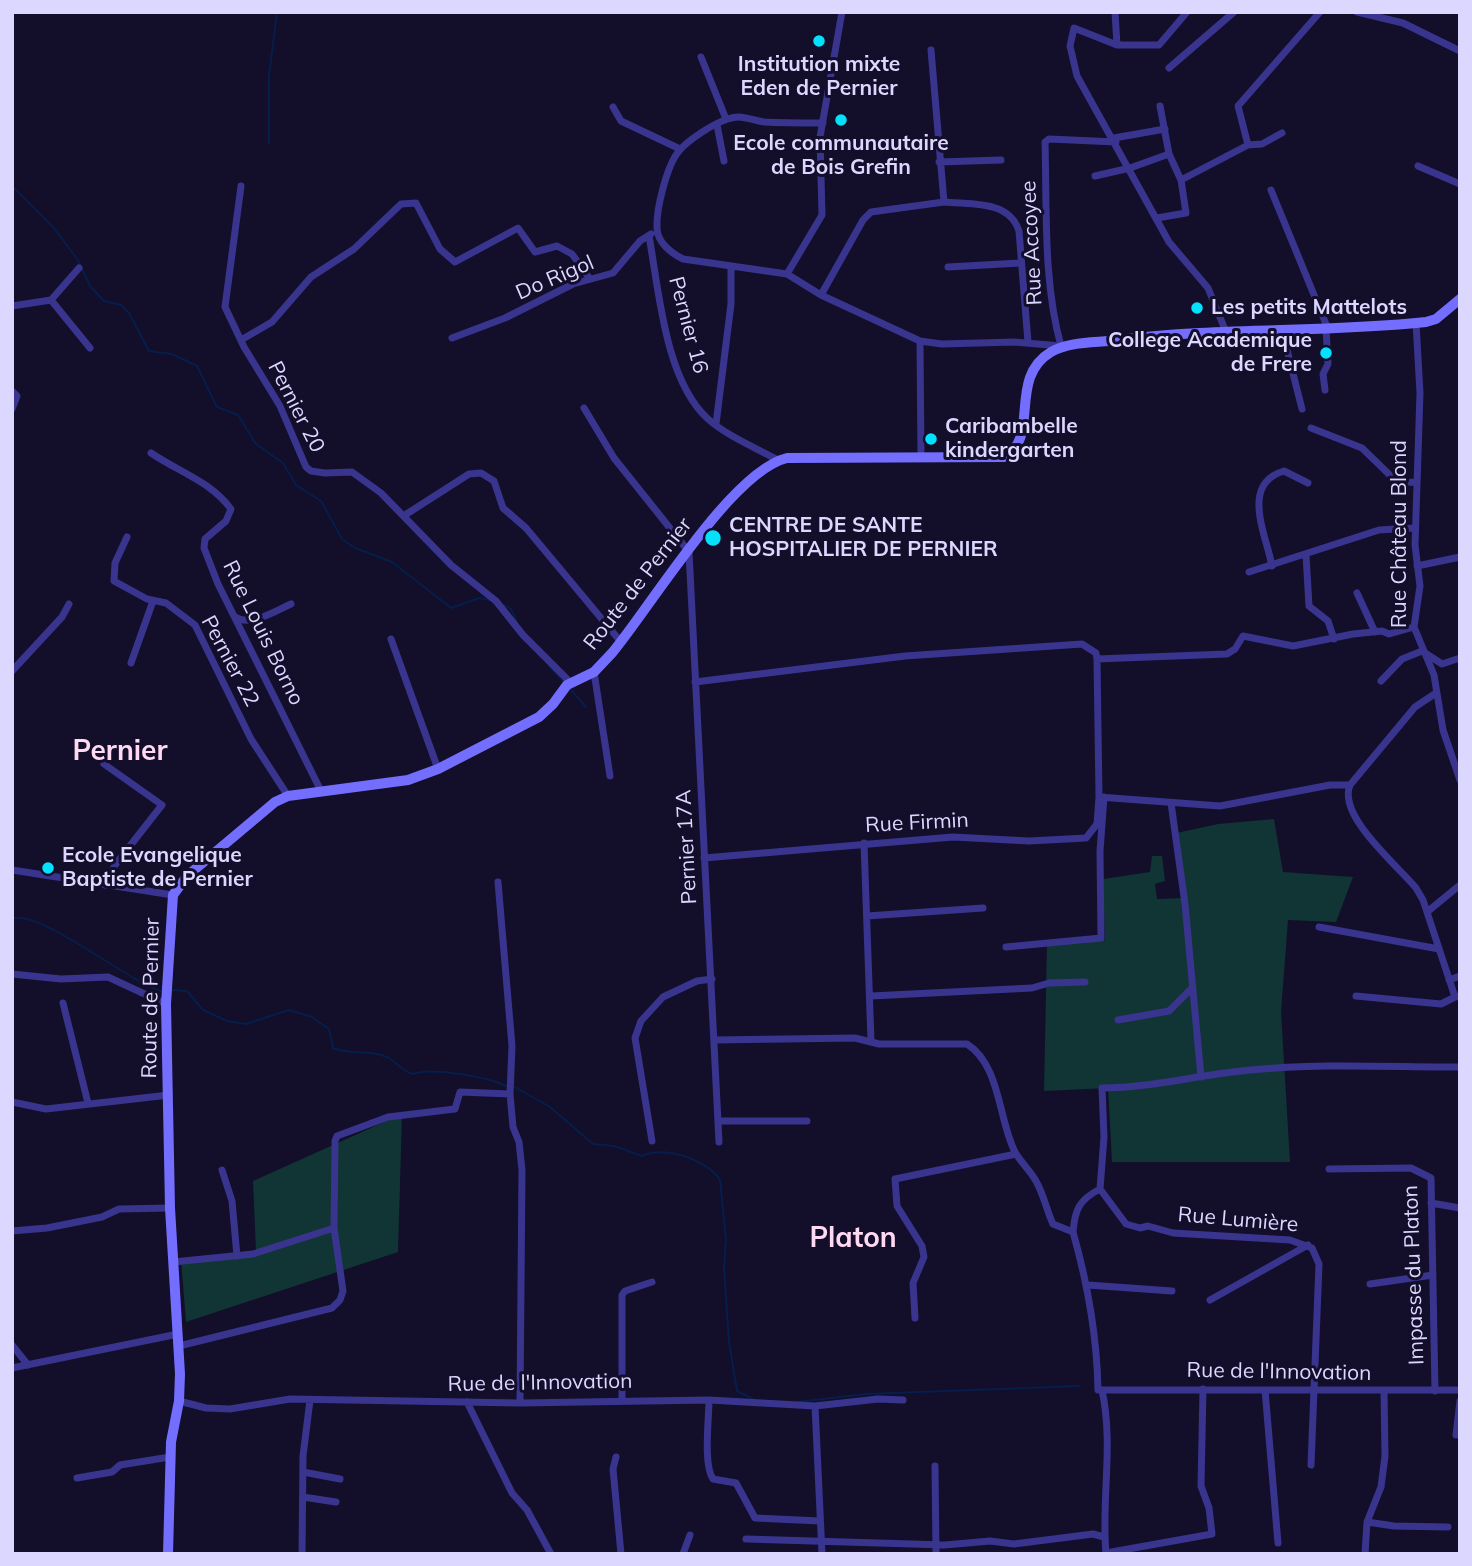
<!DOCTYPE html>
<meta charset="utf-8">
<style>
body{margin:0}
#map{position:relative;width:1472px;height:1566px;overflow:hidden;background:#130e2a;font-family:Mulish,sans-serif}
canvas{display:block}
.frame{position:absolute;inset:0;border:14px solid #dcd7ff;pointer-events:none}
</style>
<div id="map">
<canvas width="1472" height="1566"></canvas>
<div class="frame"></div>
</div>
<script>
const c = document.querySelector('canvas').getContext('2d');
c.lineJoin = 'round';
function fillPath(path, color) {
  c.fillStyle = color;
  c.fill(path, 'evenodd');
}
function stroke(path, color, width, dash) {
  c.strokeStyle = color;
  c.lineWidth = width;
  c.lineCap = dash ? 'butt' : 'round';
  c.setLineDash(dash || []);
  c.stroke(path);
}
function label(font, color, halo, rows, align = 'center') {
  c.font = font + ' Mulish,sans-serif';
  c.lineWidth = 6;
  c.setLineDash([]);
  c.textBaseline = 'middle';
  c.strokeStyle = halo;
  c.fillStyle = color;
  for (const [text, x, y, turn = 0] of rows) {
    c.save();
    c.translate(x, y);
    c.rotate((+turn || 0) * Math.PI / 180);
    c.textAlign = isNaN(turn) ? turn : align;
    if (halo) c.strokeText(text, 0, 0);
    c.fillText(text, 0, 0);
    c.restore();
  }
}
const green = new Path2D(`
 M1274 819 1283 872 1353 877 1336 922 1288 920 1281 1012 1290 1162H1112L1108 1088 1044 1091 1047 942 1105 940 1103 879 1150 872 1152 856H1162L1165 881 1155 884 1157 899 1184 898 1172 834 1218 824Z
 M402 1114 398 1252 186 1322 181 1260 256 1252 253 1181Z`);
const stream = new Path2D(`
 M269 144V76L277 12
 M12 186 53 227 78 260 90 286 104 301 121 305 129 313 149 351 172 354 197 366 217 407 238 415 256 444 283 463 296 485 321 501 342 539 355 548 392 562 451 608 479 598 489 600
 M504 605 511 609 517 622
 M549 666 564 682
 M570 689 586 707
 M12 919C37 907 130 983 161 991
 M172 990 187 991 203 1010 227 1021 246 1024 289 1010 312 1017 329 1029 333 1048C351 1056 373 1049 389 1058 399 1064 400 1070 413 1074 431 1067 488 1077 506 1086
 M513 1086 550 1107 593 1144 614 1146 642 1156C663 1145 707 1159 720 1180L726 1240 724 1267 729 1342 737 1391 753 1399
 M797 1402 866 1394 1079 1386`);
const street = new Path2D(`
 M1115 12 1117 45
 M1187 12 1159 45H1117L1074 28 1070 46 1077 76 1169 242 1208 288 1226 332
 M1357 12 1403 23 1460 51
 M701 57 726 119
 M1169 68 1234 12
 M613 107 621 121 680 149
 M823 123C803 123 783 123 764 122 750 120 742 114 728 119 714 123 688 140 679 151 667 165 656 209 657 228 657 242 671 253 683 259L787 274 821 295 920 341 942 344 1014 342 1061 346C1043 281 1047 210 1045 142L1049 139 1116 142
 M717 125 724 161
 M1114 138 1165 129
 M1248 145 1238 106 1320 12
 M939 162 1001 160
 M1418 166 1460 184
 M1095 176 1130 168 1169 154
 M1181 180 1248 145 1262 144 1282 133
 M241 186 225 307 244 347 280 406 306 467 311 471 325 473 352 472 381 493 451 565 496 601 523 635 571 683
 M1271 190 1328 329
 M944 202C972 205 1009 200 1019 231L1028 342
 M1157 218 1186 213 1181 180 1169 154 1160 106
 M649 236C659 291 665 380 708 419 727 436 756 448 778 460
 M948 267 1020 263
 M787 274 822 215 820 137 842 12
 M821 295 863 220 871 212 944 202 931 50
 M51 300 79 268
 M12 306 51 300 90 348
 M1416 323 1420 393 1415 545 1420 586 1414 627 1434 675 1443 730 1460 780
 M1282 330 1302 409
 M452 338 505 318 573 284 613 273 640 241 651 234
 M241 340 272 322 311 277 354 249 401 204 416 203 440 249 455 262 518 228 535 252 557 246 572 254 590 279
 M920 341 921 458
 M1325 390 1323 374 1328 364 1326 329
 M12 391 17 396 12 409
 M584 408 614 458 689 552 719 1142
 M716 424 731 304V266
 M1311 428 1362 448 1398 483 1415 482
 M151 453C179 472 210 481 231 509L226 521 205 539 204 548 218 584 321 791
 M405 515 469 474 481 473 494 481 503 508 526 528 621 642
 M127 537 115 563 114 581 147 599 166 603 195 625 251 739 288 796
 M1306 555 1309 606 1328 621 1334 639
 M1272 566C1266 534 1240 484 1284 471L1308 483
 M1417 566 1460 557
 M1249 572 1379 530 1415 528
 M1357 593 1375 632
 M235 617C251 627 275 611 291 604
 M391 639 438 769
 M1097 659 1227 654 1235 649 1243 636 1293 646 1353 634 1382 631 1389 634 1414 627
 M131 663 153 601
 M12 671 62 617 69 604
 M594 672 610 776
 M1381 681 1402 659 1422 651 1442 664 1460 658
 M695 682 905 656 1082 644 1096 653 1097 659 1099 797 1097 824 1086 838 1029 841 953 837 704 858
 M104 764 162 805 115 865 105 885
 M1350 785C1337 816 1398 866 1416 888L1423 900 1455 997 1460 996
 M1099 797 1220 806 1330 785H1350L1415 707 1436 693
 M1171 803 1185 904 1201 1077
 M864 843 871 1041
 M12 870 173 895
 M498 882 512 1046 510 1094 513 1127 519 1142 522 1170 520 1403
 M1427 912 1460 885
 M867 916 983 908
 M1319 927 1439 949
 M1006 947 1101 938 1100 851 1104 797
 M12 974 61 979 108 977 166 1004
 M1449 980 1460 976
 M871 996 1032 988 1049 983 1085 982
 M1356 996 1441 1004 1455 997
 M63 1003 88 1103
 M1118 1020 1169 1011 1191 989
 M714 1040 855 1038 879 1044H967C1001 1066 998 1119 1015 1152 1021 1163 1032 1172 1037 1183 1044 1196 1047 1211 1053 1224L1073 1232C1088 1285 1097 1335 1098 1390H1460
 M12 1102 46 1109 169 1095
 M719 1121H807
 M652 1141 635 1038 641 1021 663 997 697 981 712 979
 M1329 1169 1411 1168 1431 1178 1435 1391
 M222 1170 232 1201 237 1256
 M1100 1189 1104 1137 1102 1088C1152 1088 1201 1074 1251 1070 1320 1063 1390 1067 1460 1067
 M1431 1203 1460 1208
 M12 1231 47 1228 102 1217 119 1209 170 1208
 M1073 1232C1075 1209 1079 1200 1100 1189L1126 1224 1140 1228 1148 1226 1173 1233 1290 1240 1312 1248 1319 1264 1311 1465
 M173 1262 253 1254 334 1228
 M1370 1284 1433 1275
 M1088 1285 1172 1291
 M1210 1300 1308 1245
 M915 1318 913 1283 924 1257 922 1246 897 1206 895 1179 1016 1154
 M12 1345 28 1365
 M179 1346 332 1308 340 1300 343 1291 334 1228 335 1141 337 1136 388 1117 455 1109 460 1092 510 1094
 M12 1368 178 1334
 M1102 1390C1114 1446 1101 1498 1106 1554
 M1265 1390 1278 1543
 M622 1399V1295L625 1291 652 1282
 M709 1400C709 1418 703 1465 713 1479L736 1483 755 1518 820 1521
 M179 1401 206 1408 230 1409 290 1399 520 1403 709 1400 815 1406 878 1399 903 1400
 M467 1402 512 1493 527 1510 551 1554
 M815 1406 822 1554
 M1456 1435 1460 1401
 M616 1457 613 1469 621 1554
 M935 1466 936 1554
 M303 1472 340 1479
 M77 1478 112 1472 120 1465 170 1457
 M303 1497 336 1502
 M1367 1522 1394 1526 1448 1527
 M746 1539 945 1545 990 1541 1014 1544 1093 1534 1104 1537
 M1106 1553 1212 1534 1209 1508 1201 1486 1203 1389
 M302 1554 303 1456 310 1400
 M683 1554 690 1535
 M1365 1554 1367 1522 1381 1487 1385 1456 1384 1391`);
const secondary = new Path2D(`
 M168 1554 171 1442 179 1401 180 1374 170 1208 166 1004 173 895 187 876 275 802 288 796 408 780 438 769 539 717 553 704 567 685 594 672 612 653C651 606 732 471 787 458L1004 457C1041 438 1007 378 1051 352 1070 341 1096 343 1118 340 1220 327 1324 333 1426 322L1436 319 1460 299`);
const markers = [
 [819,41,7,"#03e1ff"],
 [841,120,7,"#03e1ff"],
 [1197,308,7,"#03e1ff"],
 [1326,353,7,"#03e1ff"],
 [931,439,7,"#03e1ff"],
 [713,538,9,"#03e1ff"],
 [48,868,7,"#03e1ff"]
];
const poiNames = [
 ["Institution mixte",819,65,"center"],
 ["Eden de Pernier",819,89,"center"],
 ["Ecole communautaire",841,144,"center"],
 ["de Bois Grefin",841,168,"center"],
 ["Les petits Mattelots",1211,308],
 ["College Academique",1312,341,"right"],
 ["de Frere",1312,365,"right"],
 ["Caribambelle",945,427],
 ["kindergarten",945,451],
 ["CENTRE DE SANTE",729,526],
 ["HOSPITALIER DE PERNIER",729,550],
 ["Ecole Evangelique",62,856],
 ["Baptiste de Pernier",62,880]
];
const streetNames = [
 ["Rue Accoyee",1032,243,-93],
 ["Do Rigol",555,278,-23],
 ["Pernier 16",688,325,75],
 ["Pernier 20",296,407,63],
 ["Rue Château Blond",1400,534,-90],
 ["Route de Pernier",638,584,-52],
 ["Rue Louis Borno",263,633,64],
 ["Pernier 22",230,661,62],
 ["Rue Firmin",917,823,-3],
 ["Pernier 17A",687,847,-93],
 ["Route de Pernier",151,998,-89],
 ["Rue Lumière",1238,1220,5],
 ["Impasse du Platon",1414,1275,-92],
 ["Rue de l'Innovation",1279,1372,1],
 ["Rue de l'Innovation",540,1383,-1]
];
const districtNames = [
 ["Pernier",120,752],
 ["Platon",853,1239]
];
fillPath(green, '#103534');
stroke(stream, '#051e4c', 2);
stroke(street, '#39348e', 7);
stroke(secondary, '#746eff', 10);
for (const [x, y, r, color] of markers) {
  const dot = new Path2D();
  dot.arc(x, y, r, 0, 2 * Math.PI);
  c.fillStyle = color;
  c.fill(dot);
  stroke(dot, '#130e2a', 2.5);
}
label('bold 21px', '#dcd7ff', '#130e2a', poiNames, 'left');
label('21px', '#dcd7ff', '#130e2a', streetNames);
label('bold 28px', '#ffd9f1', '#130e2a', districtNames);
</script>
